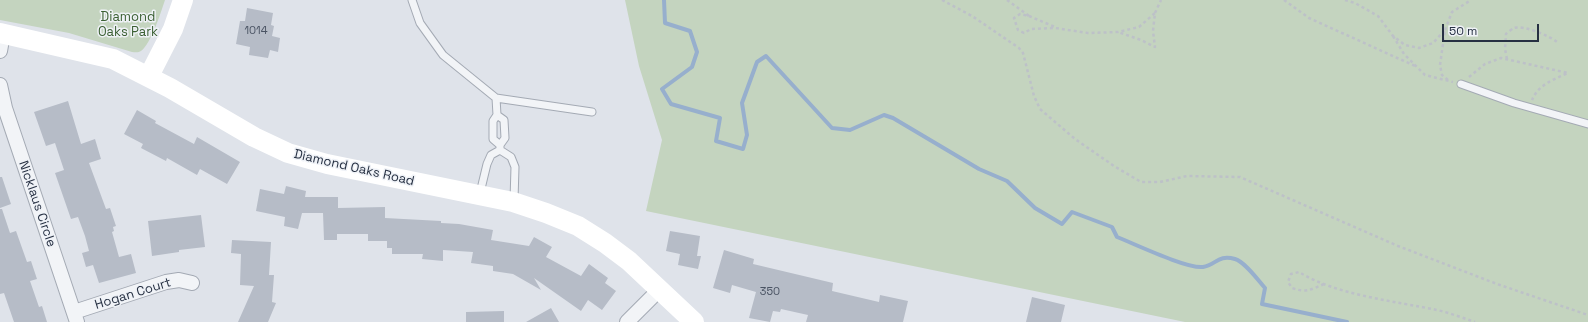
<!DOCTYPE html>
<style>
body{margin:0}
#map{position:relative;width:1588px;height:322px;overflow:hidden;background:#dfe3ea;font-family:"Space Grotesk",sans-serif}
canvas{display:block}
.scale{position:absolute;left:1442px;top:24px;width:97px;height:18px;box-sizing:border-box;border:2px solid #263042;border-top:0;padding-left:5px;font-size:12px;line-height:14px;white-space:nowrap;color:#263042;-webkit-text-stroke:3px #eff2f7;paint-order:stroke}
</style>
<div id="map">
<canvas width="1588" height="322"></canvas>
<div class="scale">50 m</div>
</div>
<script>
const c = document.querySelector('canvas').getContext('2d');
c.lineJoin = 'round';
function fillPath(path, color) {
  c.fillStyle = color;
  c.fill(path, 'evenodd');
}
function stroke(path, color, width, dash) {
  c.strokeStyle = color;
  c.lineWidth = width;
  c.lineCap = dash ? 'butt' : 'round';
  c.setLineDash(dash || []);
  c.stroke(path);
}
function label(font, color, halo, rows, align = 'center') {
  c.font = font + ' "Space Grotesk",sans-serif';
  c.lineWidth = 3;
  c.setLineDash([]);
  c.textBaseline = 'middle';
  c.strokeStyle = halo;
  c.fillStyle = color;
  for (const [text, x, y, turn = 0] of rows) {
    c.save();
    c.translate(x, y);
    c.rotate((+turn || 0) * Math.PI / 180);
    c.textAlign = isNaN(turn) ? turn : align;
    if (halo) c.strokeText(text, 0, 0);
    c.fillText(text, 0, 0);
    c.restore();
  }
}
const green = new Path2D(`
 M0 0H165C161 12 151 44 141 51 138 53 135 52 132 52L69 33 0 20Z
 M625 0H1588V322H1185L646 211 662 140 639 66Z`);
const stream = new Path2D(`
 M664 0 665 23 690 31 697 52 692 67 662 89 671 104 720 118 716 141 743 149 747 135 742 103 757 62 766 56 832 128 850 130 884 115 893 118 979 169 1007 181 1035 208 1062 224 1072 212 1112 227 1117 237C1135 244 1187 269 1203 267 1216 265 1218 254 1235 259 1245 262 1258 280 1265 288L1262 304 1347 322`);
const building = new Path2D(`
 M247 8 273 13 271 25 274 26 272 36 280 38 278 52 270 50 268 58 249 55 250 47 236 44 240 21H245Z
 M68 101 81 144 95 139 101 159 89 163 106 209 110 208 116 226 113 227 114 231 112 232 119 257 131 254 136 273 99 283 93 265 86 267 82 253 89 251 85 236 78 217 71 219 55 173 64 170 55 143 46 146 34 112Z
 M137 110 156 121 155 123 194 144 197 137 240 162 227 184 200 169 197 175 167 158 166 161 141 148 143 144 124 134Z
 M0 177H2L11 204 0 208Z
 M286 186 306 191 305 197H338V208L385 207V218L441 221V223L459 224 493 230 491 240 529 246 534 237 552 247 546 257 581 276 589 264 608 278 605 283 616 291 602 310 588 300 581 311 534 278 541 290 513 274 493 271V266L471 263 473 252 443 250V261L422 259 423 254H392V248H387V241H368V234H337V240H324L323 213H302L298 229 284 226 285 217 256 211 260 189 284 194Z
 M0 209H2L10 233 16 231 27 262 31 261 37 279 30 281 39 307 42 306 47 322H14L4 293 0 294Z
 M201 215 205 247 179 250V252L152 256 148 221Z
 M670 231 700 236 697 256H701L698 269 678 265 680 254 666 251Z
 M232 240 271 242 269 275H274L272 302 276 303 268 322H238L254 286 240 285 241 254 231 253Z
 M724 250 754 259 753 264 833 283 832 291 879 302 880 295 908 301 903 322H806L808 315 781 309 780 312 773 311 770 322 749 318 756 292 732 285 730 293 713 288Z
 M1032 297 1065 305 1061 322H1026Z
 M551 308 559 322H526Z
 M504 311V322H466V312Z`);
const path = new Path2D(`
 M942 0 972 16 1019 48 1023 53 1034 96 1040 109 1075 139 1114 166 1141 182H1160L1187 176 1240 177 1398 246 1497 284 1588 315
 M1007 0 1029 16 1020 14 1014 18 1018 30 1024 33 1031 29 1055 28 1088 33 1118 32 1139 27 1155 13 1153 31 1155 47 1141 40 1118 32
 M1284 0 1309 18 1415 66
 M1345 0 1355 3 1378 16 1393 36 1405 45 1419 48 1433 43 1445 30 1440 65 1442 75 1449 81
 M1155 13 1161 0
 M1029 16 1055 27
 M1445 30 1452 12 1471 0
 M1393 36 1404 54 1425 75 1453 82
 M1507 59 1505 49 1506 34C1508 32 1512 29 1514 28 1524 25 1550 36 1557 42
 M1469 77 1485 64 1501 58 1568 73C1553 80 1539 84 1532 100
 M1324 284C1310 290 1306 293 1292 288L1288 282 1291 274 1299 272C1336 295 1394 301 1437 310 1450 313 1463 318 1475 322`);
const lane = new Path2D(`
 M412 0 420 23 443 55 496 98 592 112
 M1461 84 1514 103 1588 124
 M496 98 497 115 493 121V139L500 145
 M497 115 504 120 505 138 500 145V148
 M480 193 487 164 491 155 500 150 511 157 515 167 514 200`);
const street = new Path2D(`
 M0 51 3 34
 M0 85 5 108 77 322
 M74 312 166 282 179 280 192 283
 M627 322 660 289`);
const secondary = new Path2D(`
 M0 33 113 59 170 88 254 137 288 153 327 164 513 202 546 213 578 226 605 243 629 261 694 322
 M149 76 173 29 183 0`);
const numberNames = [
 ["1014",256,31],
 ["350",770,292]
];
const parkNames = [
 ["Diamond",128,17],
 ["Oaks Park",128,32]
];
const streetNames = [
 ["Diamond Oaks Road",354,168,13],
 ["Nicklaus Circle",37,204,71],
 ["Hogan Court",133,294,-17]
];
fillPath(green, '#c4d4bf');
stroke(stream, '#97afcd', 4);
fillPath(building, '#b6bcc7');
stroke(lane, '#a4aab4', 9);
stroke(street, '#a4aab4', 16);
stroke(path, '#bdc1c8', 2.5, [3, 3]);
stroke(lane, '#f2f4f7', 7);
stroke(street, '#f2f4f7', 14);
stroke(secondary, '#fff', 20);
label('11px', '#4a5363', null, numberNames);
label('13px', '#3a5f32', '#eff2f7', parkNames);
label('13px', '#263042', '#eff2f7', streetNames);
</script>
